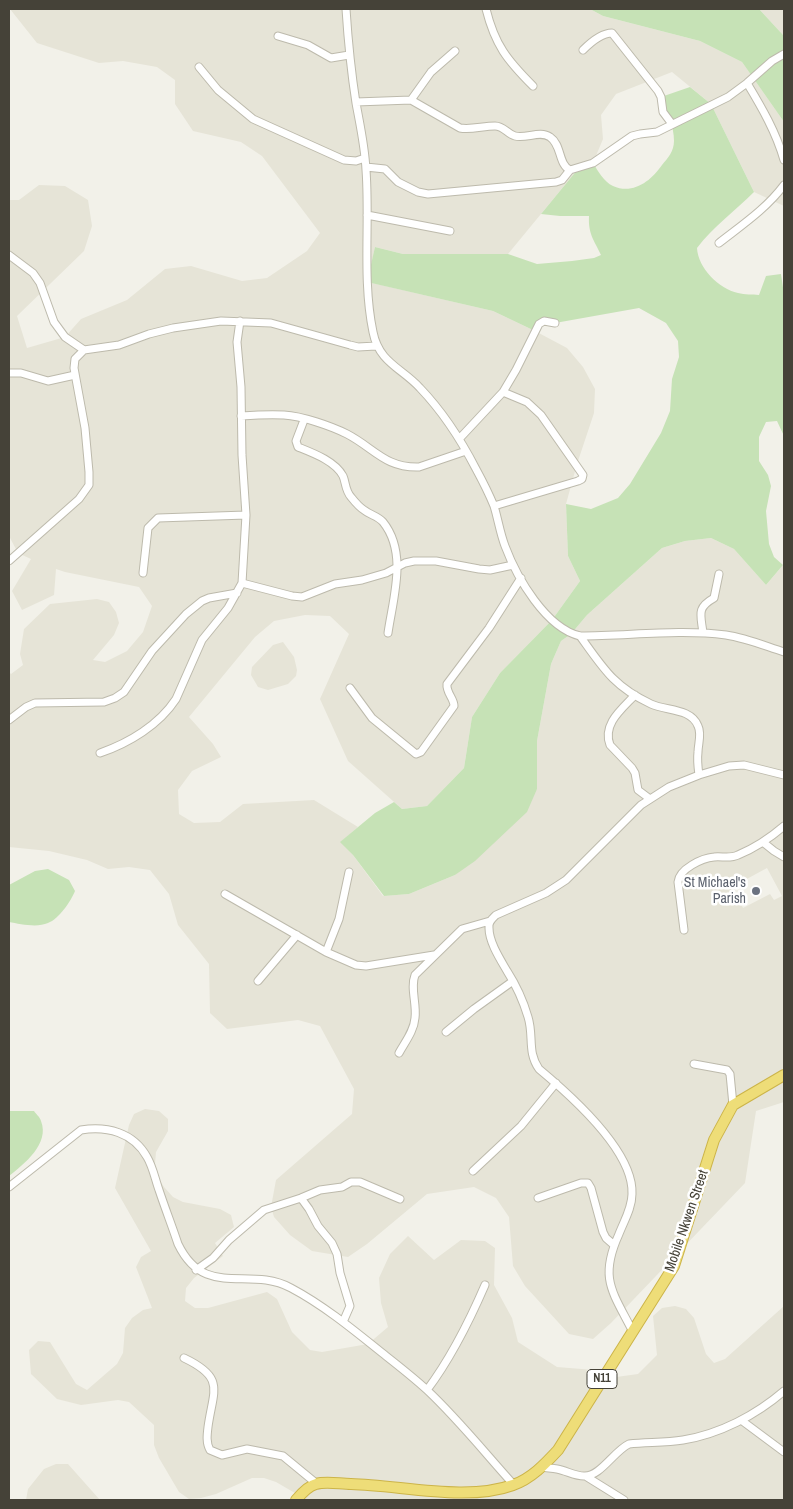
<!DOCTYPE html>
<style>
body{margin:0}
#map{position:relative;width:793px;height:1509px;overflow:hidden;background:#f2f1e9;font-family:"Archivo Narrow",sans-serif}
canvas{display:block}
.frame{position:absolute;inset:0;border:10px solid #454238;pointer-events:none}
</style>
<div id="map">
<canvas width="793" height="1509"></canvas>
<div class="frame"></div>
</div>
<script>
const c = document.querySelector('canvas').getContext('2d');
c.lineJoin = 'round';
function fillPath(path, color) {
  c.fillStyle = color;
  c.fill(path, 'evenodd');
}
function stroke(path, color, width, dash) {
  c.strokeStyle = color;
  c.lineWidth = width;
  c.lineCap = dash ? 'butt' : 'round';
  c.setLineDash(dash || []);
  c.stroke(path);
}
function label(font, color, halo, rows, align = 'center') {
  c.font = font + ' "Archivo Narrow",sans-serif';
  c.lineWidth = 5;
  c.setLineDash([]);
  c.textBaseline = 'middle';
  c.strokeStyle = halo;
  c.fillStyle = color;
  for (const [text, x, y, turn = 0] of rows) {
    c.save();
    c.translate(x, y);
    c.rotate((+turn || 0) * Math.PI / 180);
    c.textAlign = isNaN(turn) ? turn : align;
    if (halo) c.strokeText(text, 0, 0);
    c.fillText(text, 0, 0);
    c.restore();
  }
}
const residential = new Path2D(`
 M10 9H590L603 16 700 41 742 62 784 122V206L754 192 711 104 672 72 616 94 601 115 603 139 593 163 578 169 508 254H403L375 247 368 282 493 311 535 331 567 348 583 367 595 389 594 413 577 464 566 504 568 556 580 581 552 620 500 673 472 717 464 768 427 806 402 809 348 761 320 699 349 634 330 616 305 615 274 621 255 637 189 717 213 744 221 757 192 771 178 790 179 814 194 823 220 822 243 804 314 800 358 827 341 842 353 855 383 896 409 894 455 875 537 789V741L551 664 561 641 571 634 587 615 662 548 685 541 711 538 734 549 766 585 784 564V1102L756 1111 745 1183 611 1323 593 1339 569 1334 525 1286 513 1266 509 1217 496 1198 474 1187 427 1194 367 1244 348 1257 312 1251 290 1235 274 1217 271 1207 276 1180 352 1114 354 1089 320 1026 298 1020 227 1029 210 1013 209 964 178 925 169 894 150 870 129 867 108 869 87 860 49 851 9 847V672L11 674 23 665 20 654 24 629 50 604 97 599 109 602 116 612 119 623 114 635 93 660 105 662 127 651 143 632 152 606 139 587 65 572 56 569 54 595 22 610 12 591 31 559 18 553 9 536V200H19L39 185 65 186 88 200 92 226 84 251 17 316 27 348 65 337 81 319 127 300 165 269 191 266 242 281 267 278 307 251 320 233 262 156 241 142 193 131 175 104V80L157 67 123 61 99 63 37 43ZM767 868 782 896 774 900 770 894 743 908 732 887Z
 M759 9H784V36Z
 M283 642 294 657 297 670 296 676 288 684 268 690 258 687 251 675 252 667 273 645Z
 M145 1109 159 1111 168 1119V1131L156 1152 155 1164 157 1176 164 1187 173 1197 183 1202 220 1209 231 1215 234 1227 215 1243 223 1256 194 1278 186 1288 185 1301 195 1308H208L267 1292 277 1299 292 1332 310 1350 322 1352 368 1344 388 1327 381 1303 379 1278 390 1254 408 1236 434 1260 461 1240 485 1241 495 1248 494 1285 512 1318 518 1342 557 1367 594 1370 602 1379 638 1374 657 1355 653 1316 662 1308 675 1306 686 1309 694 1318 706 1354 714 1363 725 1359 784 1306V1500H307L276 1482 264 1478H252L216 1494 201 1498 189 1499 179 1492 159 1458 154 1445V1425L129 1402 118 1400 81 1405 57 1399 31 1374 29 1350 38 1341 50 1342 76 1384 87 1390 117 1364 123 1353 125 1328 132 1318 143 1310 152 1308 136 1267 141 1257 151 1251 115 1188 129 1125 134 1114Z
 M56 1464H68L100 1500H26L28 1489 44 1469Z`);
const green = new Path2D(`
 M590 9H759L784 36V122L742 62 700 41 603 16Z
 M690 87 711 104 754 192C735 211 713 227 697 248 698 268 719 289 738 293 745 295 752 294 759 295L766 276 781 274 784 294V436L777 421 766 422 759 437V461L768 475 771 486 766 511 769 544 774 557 783 565 766 585 734 549 711 538 685 541 662 548 587 615 571 634 561 641 551 664 537 741V789L527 812 475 861 455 875 409 894 384 896 353 855 340 842 375 813 394 802 402 809 427 806 464 768 472 717 500 673 552 620 580 581 568 556 566 504 591 509 618 498 630 484 661 433 670 411 672 379 679 357 678 341 666 323 639 308 555 323 544 321 535 331 493 311 367 282 375 247 403 254H508L537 264 572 261 594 258 601 255C594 240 588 234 589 216H560L541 214 578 169 593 163C598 171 604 182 613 186 633 195 651 181 662 165 668 158 674 151 674 141 674 126 667 111 661 97Z
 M48 869 69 880 75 891C71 901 59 919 48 923 37 928 20 924 9 922V885L35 871Z
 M9 1111H34C36 1114 40 1117 41 1121 50 1144 24 1164 9 1176Z`);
const minor = new Path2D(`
 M346 9C348 40 351 71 356 103 360 125 365 147 366 170 370 224 362 279 373 332 379 363 402 368 420 388 443 412 461 440 476 469 482 480 489 494 494 506 498 519 500 533 505 546 517 578 546 628 580 636 629 636 678 629 726 635 746 638 765 646 784 652
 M486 9C495 45 507 60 533 86
 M278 36 308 45 331 58 349 55
 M583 50C590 43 602 33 612 33L658 91 661 97 663 112 672 124
 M199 67 218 90 253 119 344 160 356 161 365 158
 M747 83C762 108 776 132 784 160
 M411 100 431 72 455 51
 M356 102 411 100 460 128C471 130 483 126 495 126 504 126 507 134 515 136 526 139 540 130 550 137 562 145 558 164 570 170L593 163 632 136 640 134 657 132 728 97 747 83 772 61 784 54
 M366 167 385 169 398 182 418 192 428 194 556 182 562 180 570 170
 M367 215 450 231
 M719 243C742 225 766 209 784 185
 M9 255 33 273 40 283 54 322 65 337 84 350
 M9 373H21L48 381 75 375
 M241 416C255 415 270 414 284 415 302 416 331 426 347 434 374 448 385 468 419 467L466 451
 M304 420 296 441 298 447C313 453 335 461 343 476 346 483 345 490 351 497 355 502 359 507 364 510 370 515 378 516 383 522 408 553 393 598 388 633
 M460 438 503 392 516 370 539 324 544 321 555 323
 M494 506 578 481 582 479 583 475 541 415 527 402 503 392
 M9 561 79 499 89 485V472L85 428 74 368 75 359 84 350 119 345 149 334 173 328 221 321 271 323 350 345 358 347 376 346
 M143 573 148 528 158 518 246 515
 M242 583 292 596 302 597 335 584 362 580 386 573 405 563 414 561H436L479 569 490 570 513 565
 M703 633C701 615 696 608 714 598L719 574
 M580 636C603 668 614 687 651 704 666 711 691 708 698 726 702 734 698 744 698 752 697 760 698 768 699 775
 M350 688 372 718 416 754 421 752 454 706C454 698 446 693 447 684L489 628 521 578
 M635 695C622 709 602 724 610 745L632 768 635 773 638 790 650 799
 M9 720 26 707 35 703 104 702 115 698 124 692 152 651 186 614 202 601 209 598 237 593
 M100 753C129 743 159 725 176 699L202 640 228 608 242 583 246 515 242 455 241 387 237 342 240 321
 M764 843 774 851 784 857
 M225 894 326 952 356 965 366 966 434 955
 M684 930 678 882C679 869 702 858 714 857 722 856 730 859 738 855 755 848 770 838 784 826
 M326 952 339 919 349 872
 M258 981 297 935
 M446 1032 474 1009 513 981
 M399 1053C405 1042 414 1031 415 1018 417 1004 410 988 415 975L462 929 490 921
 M694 1064 727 1070 730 1074 733 1105
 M473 1171 521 1126 556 1083
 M9 1187 81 1130C107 1126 133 1132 147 1157 153 1167 155 1179 159 1190 165 1208 172 1226 178 1244 205 1300 248 1265 291 1288 325 1306 356 1332 386 1356 400 1367 414 1378 427 1390 458 1419 485 1453 514 1485
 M301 1198 309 1209 318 1226 332 1243 337 1254 340 1273 350 1306 343 1322
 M538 1198 581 1183H588L591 1188 603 1232 606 1238 614 1245
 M196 1270 213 1258 229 1240 264 1210 301 1198 320 1190 342 1187 351 1182H360L400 1199
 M632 1330C612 1291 599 1278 619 1234 624 1221 632 1208 632 1194 634 1151 569 1094 539 1069 527 1052 534 1036 528 1017 523 1000 516 985 507 971 500 959 489 942 489 928 488 922 492 919 496 915L546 893 566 880 641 805 669 787 699 775 729 766 744 765 784 775
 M184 1358C226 1378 213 1390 208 1427 207 1435 206 1443 210 1450L222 1455 247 1449 283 1456 317 1484
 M427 1390C451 1358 469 1322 485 1285
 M741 1420 784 1452
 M541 1467C547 1468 552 1468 557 1469 567 1471 575 1476 584 1476 600 1477 614 1451 629 1444 647 1442 665 1443 683 1440 720 1434 756 1415 784 1391
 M587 1477 624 1500`);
const highway = new Path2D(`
 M296 1500C301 1494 308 1486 316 1484 326 1481 340 1484 351 1484 400 1485 467 1502 513 1485 531 1479 545 1464 558 1450L674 1266 714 1140 733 1105 784 1075`);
const markers = [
 [756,891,5,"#6b7280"]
];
const shields = [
 [602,1379,30]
];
const shieldNames = [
 ["N11",602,1379]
];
const worshipNames = [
 ["St Michael's",746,883],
 ["Parish",746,899]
];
const streetNames = [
 ["Mobile Nkwen Street",687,1221,-71]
];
fillPath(residential, '#e6e4d7');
fillPath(green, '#c6e2b6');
stroke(minor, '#bdbaac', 9);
stroke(highway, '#ccb449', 12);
stroke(minor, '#fff', 7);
stroke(highway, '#eedd78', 10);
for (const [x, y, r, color] of markers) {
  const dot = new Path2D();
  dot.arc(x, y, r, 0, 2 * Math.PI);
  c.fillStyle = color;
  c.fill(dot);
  stroke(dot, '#fff', 2);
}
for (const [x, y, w] of shields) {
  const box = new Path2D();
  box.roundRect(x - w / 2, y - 9.5, w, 19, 4);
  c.fillStyle = '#fff';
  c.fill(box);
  stroke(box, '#454238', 1);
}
label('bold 12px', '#454238', null, shieldNames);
label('14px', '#5b616d', '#fff', worshipNames, 'right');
label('14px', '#454238', '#fff', streetNames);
</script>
